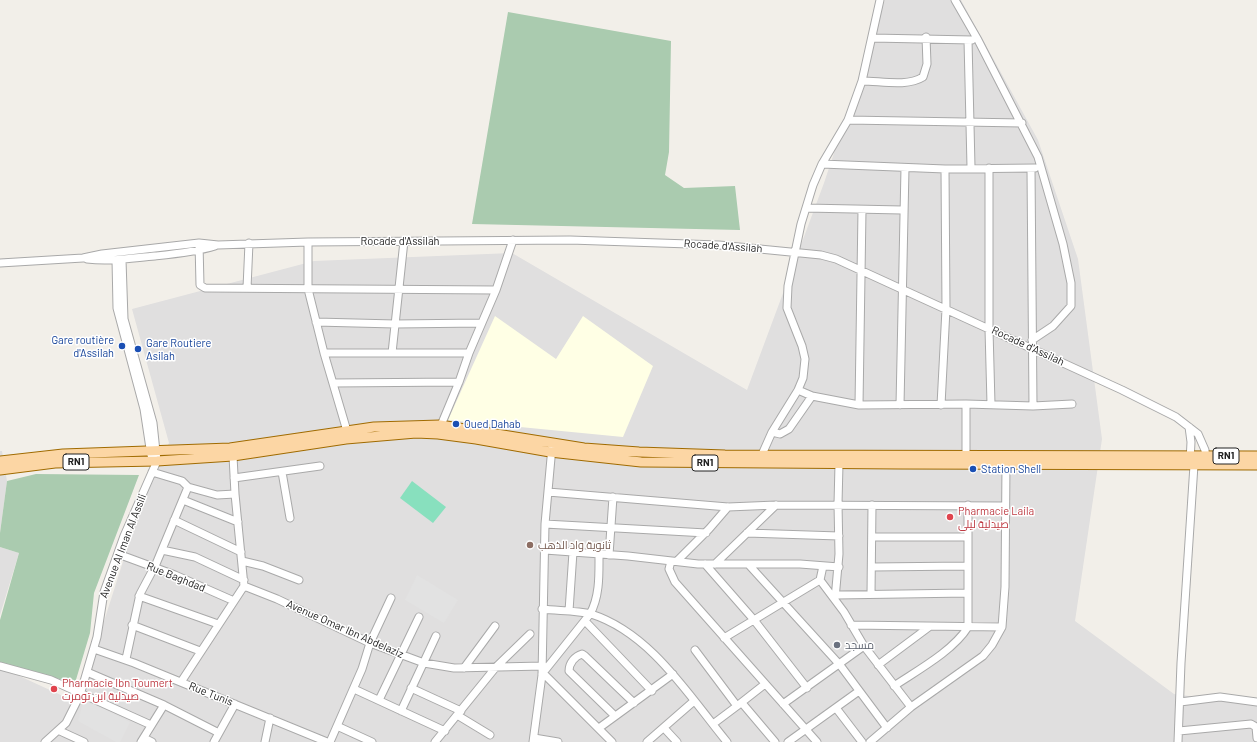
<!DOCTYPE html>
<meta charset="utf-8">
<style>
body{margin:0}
canvas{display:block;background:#f2efe9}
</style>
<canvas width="1257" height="742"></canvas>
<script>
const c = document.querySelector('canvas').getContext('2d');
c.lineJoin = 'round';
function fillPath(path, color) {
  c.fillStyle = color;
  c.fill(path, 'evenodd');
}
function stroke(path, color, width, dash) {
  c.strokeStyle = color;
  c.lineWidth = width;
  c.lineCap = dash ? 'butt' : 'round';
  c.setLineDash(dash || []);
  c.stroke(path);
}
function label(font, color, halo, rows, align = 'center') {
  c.font = font + ' Barlow,Cairo,sans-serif';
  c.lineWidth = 3;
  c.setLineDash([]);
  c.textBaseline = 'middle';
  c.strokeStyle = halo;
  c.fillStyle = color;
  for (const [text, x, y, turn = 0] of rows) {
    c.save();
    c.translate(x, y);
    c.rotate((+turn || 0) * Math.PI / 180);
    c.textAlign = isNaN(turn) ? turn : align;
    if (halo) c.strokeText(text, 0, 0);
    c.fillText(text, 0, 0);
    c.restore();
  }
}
const residential = new Path2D(`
 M885 0H961L1038 140 1078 259 1102 439 1075 621 1174 694 1257 705V742H0V667L78 703 148 483 169 443 132 309 314 261 512 253 747 390 824 183Z
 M0 451H2L7 481 0 533Z
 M0 547 19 553 0 615Z`);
const education = new Path2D(`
 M495 316 556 359 583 316 653 366 623 437 448 420Z`);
const cemetery = new Path2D(`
 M508 12 671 41 669 152 665 175 684 188 735 186 740 230 472 224Z
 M36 474 139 475 94 593 90 633 75 683 0 664V620L19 553 0 547V533L7 481Z`);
const pitch = new Path2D(`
 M412 481 446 507 433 523 400 498Z`);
const parking = new Path2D(`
 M417 575 458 600 444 623 405 600Z
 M84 699 130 722 120 742H116L78 721Z`);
const minor = new Path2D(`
 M955 0 978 40 1038 157 1063 244 1071 283V306L1053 326 1032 340
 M872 38 972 40
 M968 40 971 167
 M862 81C881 81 907 87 923 77L927 64 926 37
 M848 120 1022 123
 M822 164 945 169 1035 168
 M989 168V329L991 404
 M1031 169 1033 406
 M806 208 902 210
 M862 210 859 405 966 404 1033 406 1072 404
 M308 242V289L324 353 347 431
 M199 243 200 285 205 288 496 290
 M87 259C110 262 132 258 155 256 175 254 196 252 215 246
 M116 260 117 308 144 409 151 455
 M0 263 83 258 102 254 199 243 218 245 308 242 570 240 719 245 821 255 836 259 1122 390 1176 417 1198 434 1205 450 1206 460
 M247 288 249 243
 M316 322 395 324 481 323
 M324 353H469
 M392 353 404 241
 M333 383 459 382
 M798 390 812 396 859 405
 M900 405 905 168
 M941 405 946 309 945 169
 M1189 427 1191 442 1190 461
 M439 430 459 382 469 353 496 290 513 240
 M772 432 780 434 789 429 812 396
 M966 455V404
 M760 459 772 432 798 390 803 378 805 359 802 346 787 308 788 286 801 224 813 185 822 164 848 120 862 81 880 0
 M282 472 290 518
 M234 478 320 466
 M188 487 217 495 235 494
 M548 492 728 507 776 505 1005 506
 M183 500 238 522
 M174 520 241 552
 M545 524 706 533
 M747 533 839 536
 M872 537H968
 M162 550 195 557 244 580
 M545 550 628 556 698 564H800L839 567
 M118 554 175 575 234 601
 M609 555 613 497
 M242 561 263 566 299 580
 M671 561 669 569 675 582 817 742
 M677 561 709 529 728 507
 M705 564 754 620 807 688
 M715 564 776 505
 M749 565 840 665 887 728
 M872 567 967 566
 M820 580 844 612 864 646 911 707
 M244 586 277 599 370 643 424 663 454 668 543 666
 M871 594 872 505
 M836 595 968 593
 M139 596 218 624
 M835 599 839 554 838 504 839 464
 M542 609C558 611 576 610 591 614 651 633 689 696 727 742
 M569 611 573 552
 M585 621 652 691
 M132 625 200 651
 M851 625 1002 627
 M724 638 820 580 823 566
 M94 649 134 663 327 742
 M695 650 737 706 765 684
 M126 659 140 594 156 564 188 487 182 481 152 472
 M878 665 929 627
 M0 666 51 680 151 725
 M464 668 495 626
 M87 672 164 705 141 742
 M543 673 612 742
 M542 674 590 614C600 596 599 574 599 554
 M181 682 244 586 235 494 233 456
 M894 686C918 670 953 651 968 627V505
 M411 688 461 711
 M354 689 445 731
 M379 700 419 617
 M1180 702 1220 697 1257 702
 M742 703 775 742
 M783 704 864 646
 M164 705 219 733
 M836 708 862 742
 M401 711 436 636
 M457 715 490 735
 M615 716 569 671C569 663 575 656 582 654L585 656 634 703
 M713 724 737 706
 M337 726 372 742
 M599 728 673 674
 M664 728 677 742
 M60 731 84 742
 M1179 731 1251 724 1256 727 1257 738
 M144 738 152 742
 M534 738 558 742
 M45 742 66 723 80 695 97 637 104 592 124 536 157 461 153 423 124 319 122 260
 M214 742 235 704
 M265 742 270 718
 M330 742 362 669 370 643 391 598
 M435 742 496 667 530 634
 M533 742 542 675 545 524 552 447
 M647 742 694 701
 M788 742 859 691
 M870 742 911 707 983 656 992 645 1002 627 1005 587 1006 464
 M1178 742 1181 663 1194 465`);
const major = new Path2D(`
 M0 461 63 454 230 448 374 427 440 425 584 448 639 452 725 455 1257 456
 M0 470 55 463 157 461 233 456 346 439 416 433 438 434 476 439 550 452 641 462 900 464 1257 465`);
const markers = [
 [122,346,4,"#1a4fb4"],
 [138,349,4,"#1a4fb4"],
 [456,424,4,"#1a4fb4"],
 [973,469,4,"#1a4fb4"],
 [950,517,4,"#e0444e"],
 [530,545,4,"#8d6e63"],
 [837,645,4,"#6b7280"],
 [54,689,4,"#e0444e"]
];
const shields = [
 [1226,456,26],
 [76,462,26],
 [705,463,26]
];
const shieldNames = [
 ["RN1",1226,456],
 ["RN1",76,462],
 ["RN1",705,463]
];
const streetNames = [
 ["Rocade d'Assilah",400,241],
 ["Rocade d'Assilah",723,246,4],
 ["Rocade d'Assilah",1028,346,25],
 ["Avenue Al Iman Al Assili",123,546,-69],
 ["Rue Baghdad",176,577,22],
 ["Avenue Omar Ibn Abdelaziz",345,629,24],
 ["Rue Tunis",211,694,22]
];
const transitNames = [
 ["Gare routière",114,340,"right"],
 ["d'Assilah",114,353,"right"],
 ["Gare Routiere",146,343],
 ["Asilah",146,356],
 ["Oued Dahab",464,424],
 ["Station Shell",981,469]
];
const healthNames = [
 ["Pharmacie Laila",958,511],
 ["صيدلية ليلى",958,524],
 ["Pharmacie Ibn Toumert",62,683],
 ["صيدلية ابن تومرت",62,696]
];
const educationNames = [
 ["ثانوية واد الذهب",538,545]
];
const worshipNames = [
 ["مسجد",845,645]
];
fillPath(residential, '#e0dfdf');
fillPath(education, '#ffffe5');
fillPath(cemetery, '#aacbaf');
fillPath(pitch, '#88e0be');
fillPath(parking, '#e2e2e2');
stroke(minor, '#a9a9a9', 9);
stroke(major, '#a06b00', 11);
stroke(minor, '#fff', 7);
stroke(major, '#fcd6a4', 9);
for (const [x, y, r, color] of markers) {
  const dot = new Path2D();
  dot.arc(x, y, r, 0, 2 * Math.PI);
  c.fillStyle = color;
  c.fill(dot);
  stroke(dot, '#fff', 1.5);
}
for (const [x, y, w] of shields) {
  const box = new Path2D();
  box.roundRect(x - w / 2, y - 8, w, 16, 3);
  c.fillStyle = '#fff';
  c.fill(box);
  stroke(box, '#222', 1);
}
label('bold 10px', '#222', null, shieldNames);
label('11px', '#222', '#fff', streetNames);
label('11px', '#164399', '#fff', transitNames, 'left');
label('11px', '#be3a42', '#fff', healthNames, 'left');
label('11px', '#785e54', '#fff', educationNames, 'left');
label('11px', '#5b616d', '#fff', worshipNames, 'left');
</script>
